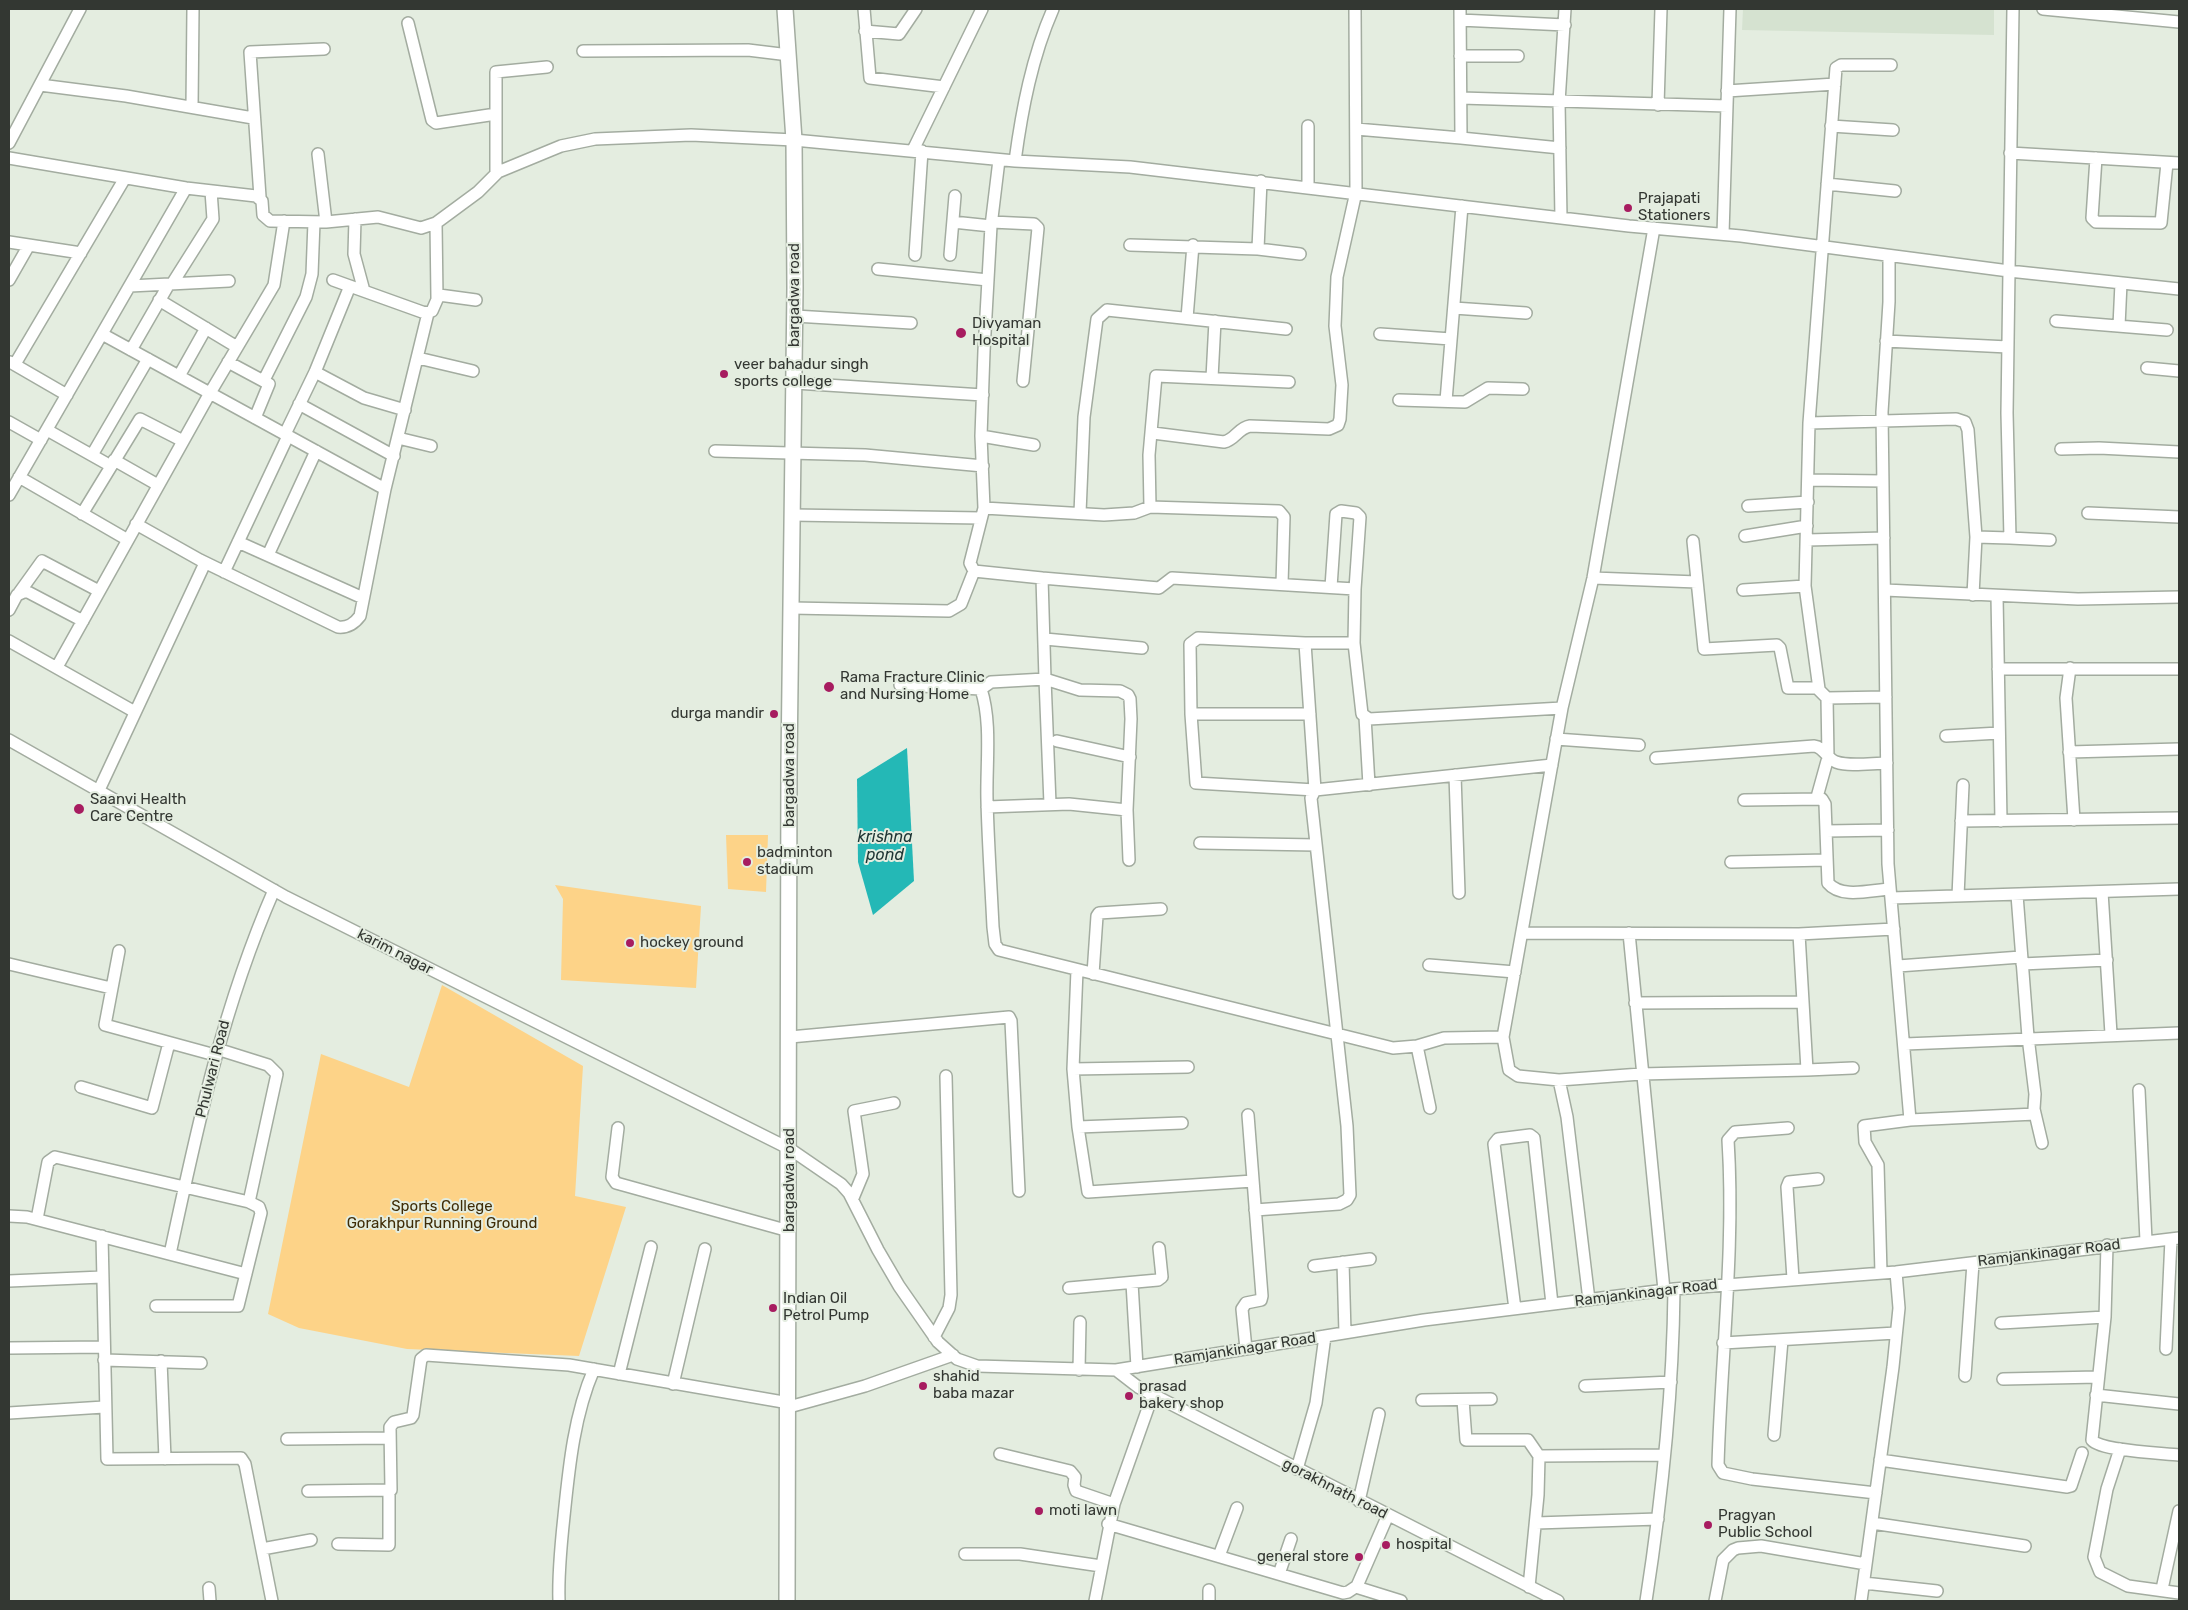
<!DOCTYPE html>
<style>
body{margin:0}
#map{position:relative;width:2188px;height:1610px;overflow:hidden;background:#e4ede0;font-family:Rubik,sans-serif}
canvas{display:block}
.frame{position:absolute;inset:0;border:10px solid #333732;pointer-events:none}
</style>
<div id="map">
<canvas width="2188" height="1610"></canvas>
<div class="frame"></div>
</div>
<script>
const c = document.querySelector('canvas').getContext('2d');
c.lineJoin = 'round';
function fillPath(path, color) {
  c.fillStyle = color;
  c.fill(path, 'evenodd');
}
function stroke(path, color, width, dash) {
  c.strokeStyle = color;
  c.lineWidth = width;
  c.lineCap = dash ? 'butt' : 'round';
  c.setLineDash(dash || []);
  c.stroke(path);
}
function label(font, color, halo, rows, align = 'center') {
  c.font = font + ' Rubik,sans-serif';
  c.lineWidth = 4;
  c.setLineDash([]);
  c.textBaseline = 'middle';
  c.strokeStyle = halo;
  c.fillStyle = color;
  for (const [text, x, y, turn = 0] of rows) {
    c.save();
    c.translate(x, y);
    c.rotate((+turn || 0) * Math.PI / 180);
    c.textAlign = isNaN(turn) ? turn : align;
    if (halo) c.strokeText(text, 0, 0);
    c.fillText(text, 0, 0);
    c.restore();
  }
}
const built = new Path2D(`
 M1743 9H1994V35L1742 30Z`);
const green = new Path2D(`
 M726 835H768L766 892 728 889Z
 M555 885 701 906 696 988 561 980 563 899Z
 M442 985 583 1066 575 1196 626 1207 579 1356 407 1349 299 1328 268 1314 321 1054 409 1087Z`);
const water = new Path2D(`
 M907 748 914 881 873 915 858 862 857 779Z`);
const minor = new Path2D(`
 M864 9 870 78 944 87
 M1460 9 1461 138 1560 148
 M2043 9 2179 22
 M1460 20 1565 25
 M408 23 432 120 436 123 496 114
 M865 31 899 34 916 9
 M583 51 748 50 789 55
 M1460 56H1518
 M40 85 126 96 253 118
 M1727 91 1835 84
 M1461 98 1727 106
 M1658 105 1661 9
 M192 107 193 9
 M1831 126 1893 130
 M1356 129 1461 138
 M9 143 80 9
 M913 150 982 9
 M2010 153 2179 163
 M318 154 326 222
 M9 158 186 188 256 196 262 201 263 215 270 221 326 222 378 217 421 228 436 223 478 192 498 172 561 146 595 139 691 135 794 140 1015 161 1130 167 1629 226 1741 236 2009 271 2013 9
 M2096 158 2092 218 2096 222 2161 223 2167 163
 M1015 161C1022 109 1032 57 1053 9
 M496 174V72L547 67
 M1827 184 1895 191
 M1308 187V126
 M260 197 250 52 324 49
 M1561 218 1559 102 1565 9
 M355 219 354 254 364 291
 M953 222 991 226
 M992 222 1034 224 1038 228 1023 381
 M436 223 437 298
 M1654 228 1593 578 1562 708 1503 1037 1509 1070 1518 1076 1559 1080 1641 1074 1807 1070 1799 934
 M1723 234 1730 9
 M9 242 81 253
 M1130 245 1258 249 1300 254
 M1258 249 1261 181
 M915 255 922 151
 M950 255 955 196
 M1889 256V302L1882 412 1888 864 1910 1120
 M878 269 988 280
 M9 280 29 245
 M333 280 425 313 432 311 439 295 476 300
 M172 284 213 219 211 191
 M130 286 229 281
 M159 300 237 347
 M1454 308 1526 313
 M795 316 911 323
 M1187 318 1193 245
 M2056 321 2167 330
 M2119 326 2121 283
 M102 334 385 489
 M1380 334 1451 339
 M1886 341 2008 347
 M131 350 169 284
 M418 358 473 371
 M10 362 67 395
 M228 362 269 384 255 418
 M15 364 125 178
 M2147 368 2179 371
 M315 372 364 398 405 410
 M179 376 206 328
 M1212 378 1215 321
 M264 380 306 297 312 274 314 222
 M795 383 983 395
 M1399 400 1465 402 1488 388 1523 389
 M1446 401 1462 206
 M299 404 394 456
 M9 422 41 440
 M1809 423 1956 419 1965 422 1968 430 1976 537 2010 538
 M47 430 111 466
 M1153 433 1224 442C1235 440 1238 428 1250 426L1329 429 1338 425 1340 419 1342 385 1335 326 1337 277 1356 192 1355 9
 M285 434 315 372 350 286
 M981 436 1034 445
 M398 438 431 446
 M2061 449 2099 448 2179 452
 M715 451 865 455 983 466
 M92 455 148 359
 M114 460 158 485
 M19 477 128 540
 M1808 480 1883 481
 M9 495 186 188
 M1748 506 1808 502
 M1150 507 1149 455 1156 376 1289 382
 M984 508 1104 515 1134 513 1150 507 1279 511 1284 517 1282 584
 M1080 513 1084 417 1097 319 1107 310 1286 329
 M2088 513 2179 517
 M82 514 140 419 183 441
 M792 515 981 518
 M136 524 200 560 338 627C348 628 354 624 360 616L385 489 428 313
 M1745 536 1807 526
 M1807 540 1884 538
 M2050 540 2010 538 2007 413 2009 271 2179 289
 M1693 541 1704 649 1777 645 1780 648 1788 688H1817L1827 698
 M238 542 363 598
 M268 555 316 451
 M224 572 288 436
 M1042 578 1159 588 1172 578 1355 589 1354 643 1362 714 1369 719 1562 708
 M1593 578 1697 582
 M1331 587 1336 514 1341 511 1356 513 1360 517 1355 589
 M1743 590 1805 586
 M1885 590 2078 599 2179 597
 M19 593 42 561 99 591
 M1973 595 1976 537
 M1997 596 2001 821
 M791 608 949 611 961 604 974 571
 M9 610 17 595 26 591 83 621
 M1198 638 1305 643 1315 790 1196 783 1191 714 1190 644Z
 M1045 639 1142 648
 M9 641 135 712
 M1305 643H1354
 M57 667 210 393 274 285 284 221
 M2070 668 2066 698 2074 820
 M1998 669H2179
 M900 685 981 689C992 723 986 764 987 800 988 842 991 884 993 927L995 944 999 950 1393 1048 1417 1046 1430 1108
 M981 689 991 682 1045 679 1042 578 974 571 970 563 984 508 981 436 984 351 991 226 999 160
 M1819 689 1805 586 1809 423 1836 68 1841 65H1891
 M1191 714H1310
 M1365 717 1369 785
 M1946 736 1999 733
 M1556 739 1639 745
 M9 740 286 897 790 1149 841 1184 849 1193 878 1250 899 1286 938 1342 957 1359 977 1366 1116 1370 1424 1320 1674 1289 1896 1272 2179 1238
 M1057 741 1130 757
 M2069 752 2179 749
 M1828 757 1827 698 1886 697
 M1656 758 1814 746C1824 747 1827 759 1836 762 1850 767 1872 763 1887 763
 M1455 775 1459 893
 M99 790 205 563
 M1817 797 1827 761
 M1744 800 1822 799 1825 804 1828 883C1841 899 1871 890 1890 889
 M1050 804 1045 679 1080 690 1120 691 1128 695 1130 699 1131 719 1127 810 1129 860
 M987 807 1069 804 1127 810
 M1961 821 2179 818
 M1826 831 1888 830
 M1200 843 1316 845
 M1731 862 1827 860
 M2102 892 2111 1034
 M2017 895 2028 1037 2035 1094 2034 1109 2042 1143
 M1958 896 1963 785
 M1891 898 2179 889
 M1522 933 1799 934 1894 929
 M1629 933 1664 1290
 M119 951 105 1025 215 1055
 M9 964 111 988
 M2022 964 2107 960
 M1429 965 1515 972
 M1898 966 2021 957
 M1077 970 1073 1069 1078 1127 1088 1192 1253 1181
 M1093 974 1097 916 1099 913 1161 909
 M1635 1003 1803 1002
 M790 1037 1009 1017 1011 1021 1019 1191
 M1905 1044 2179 1033
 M1417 1046 1444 1038 1503 1037
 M217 1049 268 1065 277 1074 249 1202
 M1073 1069 1188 1067
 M1807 1070 1853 1068
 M1559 1080 1567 1117 1589 1300
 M81 1087 152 1108 169 1043
 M2139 1090 2146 1241
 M1078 1127 1182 1123
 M618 1128 612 1177 616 1183 789 1231
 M1788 1128 1735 1132 1728 1140C1735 1248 1721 1357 1718 1465L1723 1473 1752 1479 1876 1493
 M853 1198 863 1174 854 1111 894 1103
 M1255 1210 1339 1204 1347 1200 1350 1195 1347 1126 1311 798 1315 790 1552 765
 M9 1216 27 1217 246 1274
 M37 1219 48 1162 55 1157 249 1202 259 1207 261 1213 238 1306H156
 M102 1236 107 1459 241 1458 245 1464 272 1601
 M2107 1245 2105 1317 2092 1440C2101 1451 2162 1453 2179 1455
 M170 1254C197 1128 222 1009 274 890
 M1343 1262 1345 1333
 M1314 1266 1370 1259
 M1881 1273 1878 1165 1865 1142 1864 1126 1910 1120 2035 1114
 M1793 1279 1787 1187 1789 1182 1818 1179
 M9 1281 102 1277
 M1132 1283 1137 1367
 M1069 1288 1158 1280 1162 1277 1159 1248
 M1515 1309 1494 1144 1498 1139 1530 1135 1534 1138 1552 1304
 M2001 1323 2105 1317
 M934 1337 949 1308 951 1295 946 1076
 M1723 1343 1896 1333
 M9 1348 104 1347
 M1246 1349 1242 1309 1246 1303 1261 1300 1262 1296 1248 1115
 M2166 1349 2171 1239
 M104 1360 201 1363
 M161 1361 165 1459
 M1079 1370 1080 1322
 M1116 1370 1138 1387 1210 1424 1558 1601
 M619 1374 651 1247
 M1965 1376 1973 1263
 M2003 1379 2098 1377
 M673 1384 705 1249
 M1585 1386 1671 1382
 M2096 1395 2179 1404
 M1422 1400 1491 1399
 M1463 1400 1466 1440H1528L1539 1456
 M789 1407 865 1386 953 1355
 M9 1413 104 1407
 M1774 1435 1782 1340
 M287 1439 390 1438
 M2120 1449 2107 1489 2094 1557 2100 1572 2128 1586 2179 1593
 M1000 1454 1070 1471 1075 1477 1074 1485 1076 1491 1114 1504
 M1880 1460 2067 1487 2071 1486 2082 1453
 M1297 1469 1316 1403 1325 1336
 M308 1491 391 1490 390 1427 394 1422 411 1418 413 1415 421 1359 426 1355 569 1365 789 1403
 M1359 1501 1379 1414
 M1536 1523 1658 1519
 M1872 1523 2025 1546
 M1108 1524 1343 1593 1348 1592 1357 1586 1388 1515
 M338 1544 389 1545V1492
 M262 1549 311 1540
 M965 1554H1020L1101 1566
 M1219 1556 1237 1508
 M1279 1574 1291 1539
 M1864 1583 1937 1591
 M1356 1587 1401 1601
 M1529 1587 1538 1495 1539 1456 1663 1455
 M209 1588 210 1601
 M2162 1589 2179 1511
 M559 1601C558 1573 561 1544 564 1516 569 1467 574 1415 594 1369
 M1095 1601 1114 1504 1153 1394
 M1209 1601V1590
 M1646 1601C1662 1498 1673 1393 1674 1289
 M1715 1601 1723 1560 1733 1550 1738 1548 1761 1546 1866 1564
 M1861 1601 1893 1367 1899 1308 1896 1272`);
const major = new Path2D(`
 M785 9 794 140 795 288 789 763 787 1601`);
const markers = [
 [1628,208,5,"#a71c60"],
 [961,333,6,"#a71c60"],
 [724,374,5,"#a71c60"],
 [829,687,6,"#a71c60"],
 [774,714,5,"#a71c60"],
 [79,809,6,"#a71c60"],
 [747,862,5,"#a71c60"],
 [630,943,5,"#a71c60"],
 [773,1308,5,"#a71c60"],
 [923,1386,5,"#a71c60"],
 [1129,1396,5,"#a71c60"],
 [1039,1511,5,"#a71c60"],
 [1708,1525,5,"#a71c60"],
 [1386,1545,5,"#a71c60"],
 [1359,1557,5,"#a71c60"]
];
const poiNames = [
 ["Prajapati",1638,199],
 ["Stationers",1638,216],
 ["Divyaman",972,324],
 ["Hospital",972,341],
 ["veer bahadur singh",734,365],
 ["sports college",734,382],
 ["Rama Fracture Clinic",840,678],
 ["and Nursing Home",840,695],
 ["durga mandir",764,714,"right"],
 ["Saanvi Health",90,800],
 ["Care Centre",90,817],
 ["badminton",757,853],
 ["stadium",757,870],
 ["hockey ground",640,943],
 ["Indian Oil",783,1299],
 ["Petrol Pump",783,1316],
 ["shahid",933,1377],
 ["baba mazar",933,1394],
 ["prasad",1139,1387],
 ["bakery shop",1139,1404],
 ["moti lawn",1049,1511],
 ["Pragyan",1718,1516],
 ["Public School",1718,1533],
 ["hospital",1396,1545],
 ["general store",1349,1557,"right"]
];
const streetNames = [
 ["bargadwa road",795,295,-90],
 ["bargadwa road",790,775,-90],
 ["karim nagar",395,952,27],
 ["Phulwari Road",213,1069,-76],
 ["bargadwa road",790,1180,-90],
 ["Ramjankinagar Road",2049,1253,-7],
 ["Ramjankinagar Road",1646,1293,-7],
 ["Ramjankinagar Road",1245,1349,-9],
 ["gorakhnath road",1335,1489,27]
];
const parkNames = [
 ["Sports College",442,1207],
 ["Gorakhpur Running Ground",442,1224]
];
const waterNames = [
 ["krishna",885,837],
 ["pond",885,855]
];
fillPath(built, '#d5e2d0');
fillPath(green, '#fdd388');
fillPath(water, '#24b8b6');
stroke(minor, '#a3aca0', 14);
stroke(major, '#a3aca0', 18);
stroke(minor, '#fff', 11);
stroke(major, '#fff', 15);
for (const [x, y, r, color] of markers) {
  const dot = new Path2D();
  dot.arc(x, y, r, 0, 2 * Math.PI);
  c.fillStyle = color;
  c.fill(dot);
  stroke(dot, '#e4ede0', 2);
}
label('15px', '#333732', '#e4ede0', poiNames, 'left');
label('15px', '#333732', '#e4ede0', streetNames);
label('15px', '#3f2c06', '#e4ede0', parkNames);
label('italic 16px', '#1d3433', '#e4ede0', waterNames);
</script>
